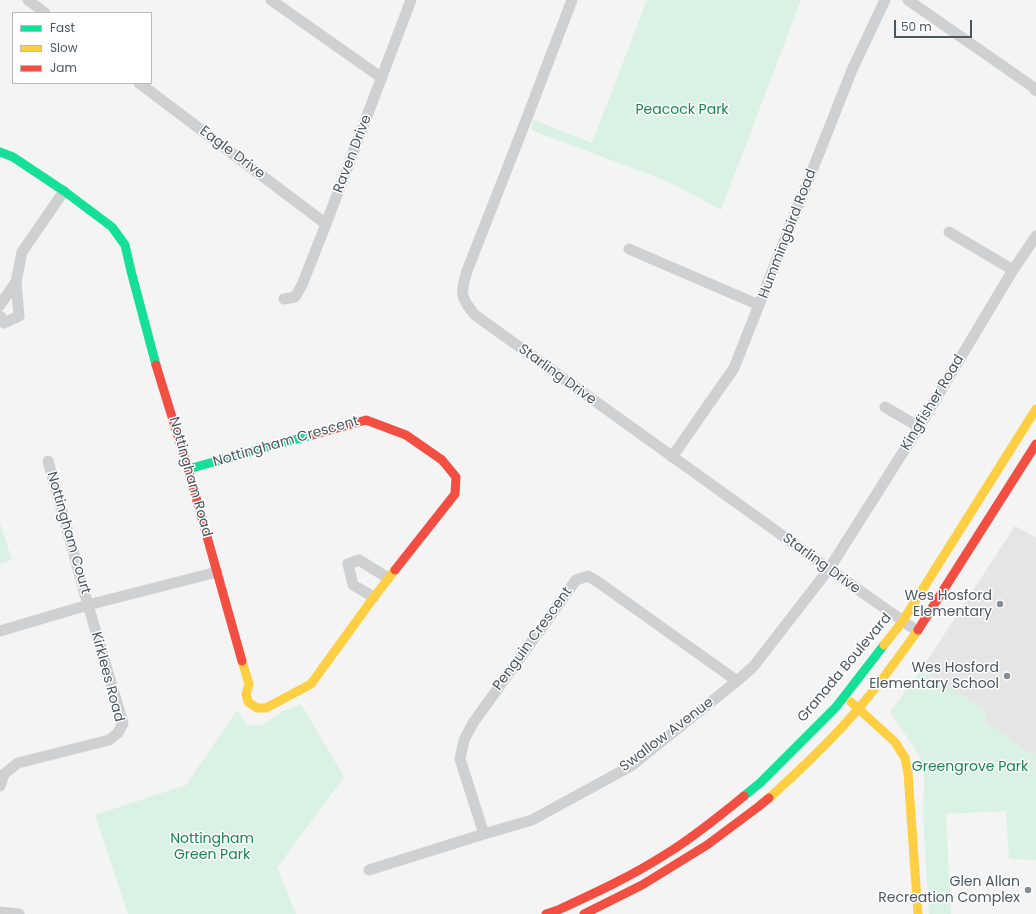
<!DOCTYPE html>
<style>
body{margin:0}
#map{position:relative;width:1036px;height:914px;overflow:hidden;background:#f4f4f4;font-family:Poppins,sans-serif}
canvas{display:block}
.legend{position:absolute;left:12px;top:12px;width:140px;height:72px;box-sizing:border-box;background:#fff;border:1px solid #b7bbc0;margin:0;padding:5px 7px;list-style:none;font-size:12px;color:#4a5661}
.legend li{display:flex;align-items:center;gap:8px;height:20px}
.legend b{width:20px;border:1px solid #b7bbc0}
.scale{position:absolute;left:894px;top:20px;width:78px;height:18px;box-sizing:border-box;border:2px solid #4a5661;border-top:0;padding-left:5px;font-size:12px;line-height:14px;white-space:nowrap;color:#4a5661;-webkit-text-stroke:3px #fff;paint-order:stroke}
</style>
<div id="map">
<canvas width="1036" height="914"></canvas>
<ul class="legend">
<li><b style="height:5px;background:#16e098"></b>Fast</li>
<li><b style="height:5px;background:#ffcf43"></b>Slow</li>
<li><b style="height:5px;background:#f24e42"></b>Jam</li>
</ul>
<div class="scale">50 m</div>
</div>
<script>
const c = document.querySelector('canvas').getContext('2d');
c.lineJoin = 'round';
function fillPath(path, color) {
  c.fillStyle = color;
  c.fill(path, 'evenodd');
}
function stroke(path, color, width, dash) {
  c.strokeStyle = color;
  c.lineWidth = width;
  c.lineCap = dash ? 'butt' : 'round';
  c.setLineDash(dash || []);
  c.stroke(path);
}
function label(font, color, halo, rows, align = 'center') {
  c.font = font + ' Poppins,sans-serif';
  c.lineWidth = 3;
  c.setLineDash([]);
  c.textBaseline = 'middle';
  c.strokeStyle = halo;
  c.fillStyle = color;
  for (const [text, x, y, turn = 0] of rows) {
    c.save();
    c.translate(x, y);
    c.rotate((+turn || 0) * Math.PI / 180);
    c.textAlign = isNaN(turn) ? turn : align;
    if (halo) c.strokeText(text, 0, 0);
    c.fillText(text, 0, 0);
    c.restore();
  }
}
const education = new Path2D(`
 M1015 526 1036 538V753H1029L984 721 987 711 921 670Z`);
const green = new Path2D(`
 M647 0H801L721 210 667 181 531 130 534 120 592 143Z
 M0 523 12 560 0 564Z
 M921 670 987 711 984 721 1029 753H1036V860L1009 859 1006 811 946 814 951 914H929L923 816 924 769 918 753 890 712Z
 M301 704 344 777 277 868 296 914H128L95 815 186 785 237 710 247 725 261 726 283 711Z`);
const street = new Path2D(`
 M28 0 45 13
 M271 0 382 78
 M572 0 525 123 467 271C460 293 460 297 475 315L829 569 917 631
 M908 0 1033 87 1036 91
 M139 83 326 224
 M949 232 1013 270
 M629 249 759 305
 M284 299 295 297 302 285 326 224 411 0
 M0 305 16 282
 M0 316 4 323 19 316 16 282 22 252 64 191
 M885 407 919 427
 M672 457 734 368 852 70 885 0
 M374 597 353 585 348 564 359 560 388 578
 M0 631 88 605 217 572
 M0 786 4 774 18 763 109 740 118 733 123 723 88 605 48 461
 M484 834 460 759 464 740 473 723 576 580 588 576 598 582 737 681
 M369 870 484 834 532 820 631 766 737 681 753 667 829 569 919 427 1013 270 1036 236
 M0 912 19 914`);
const fast = new Path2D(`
 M0 152 13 157 64 191 112 227 125 245 131 271 156 365
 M188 469 312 435
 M744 796 760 783 836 707 884 645`);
const slow = new Path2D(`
 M884 645 902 622 1036 409
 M242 661 249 684 246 694 248 702 257 708H266L311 684 374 597 395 570
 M851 702 895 742 905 758 908 773 918 914
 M769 798C800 770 832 740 859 708 880 683 899 657 918 630`);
const jam = new Path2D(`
 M156 365 188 469 242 661
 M312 435 366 420 406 435 442 460 456 477 455 494 395 570
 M918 630 1036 444
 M546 914 558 910C595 893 632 876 666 854 694 837 719 816 744 796
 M584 914 642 885 707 845 758 807 769 798`);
const markers = [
 [1000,604,4,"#868d94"],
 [1007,676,4,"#868d94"],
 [1028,890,4,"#868d94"]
];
const parkNames = [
 ["Peacock Park",682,110],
 ["Greengrove Park",970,767],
 ["Nottingham",212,839],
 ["Green Park",212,855]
];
const streetNames = [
 ["Eagle Drive",232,153,37],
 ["Raven Drive",353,154,-69],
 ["Hummingbird Road",788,234,-69],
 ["Starling Drive",557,375,36],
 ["Kingfisher Road",933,403,-59],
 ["Nottingham Crescent",286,442,-16],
 ["Nottingham Road",190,477,74],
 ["Nottingham Court",68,533,74],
 ["Starling Drive",821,564,36],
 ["Penguin Crescent",533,639,-54],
 ["Granada Boulevard",845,668,-50],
 ["Kirklees Road",107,677,75],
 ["Swallow Avenue",667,735,-37]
];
const poiNames = [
 ["Wes Hosford",992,596],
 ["Elementary",992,612],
 ["Wes Hosford",999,668],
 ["Elementary School",999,684],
 ["Glen Allan",1020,882],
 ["Recreation Complex",1020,898]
];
fillPath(education, '#e6e5e6');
fillPath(green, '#d9f2e3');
stroke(street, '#ced0d2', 11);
stroke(fast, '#16e098', 9);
stroke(slow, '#ffcf43', 9);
stroke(jam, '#f24e42', 9);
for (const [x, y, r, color] of markers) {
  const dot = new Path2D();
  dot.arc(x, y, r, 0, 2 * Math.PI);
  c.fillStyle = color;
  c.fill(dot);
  stroke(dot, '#fff', 1.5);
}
label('14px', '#17864f', '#fff', parkNames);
label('14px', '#4a5661', '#fff', streetNames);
label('14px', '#4a5661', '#fff', poiNames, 'right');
</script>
